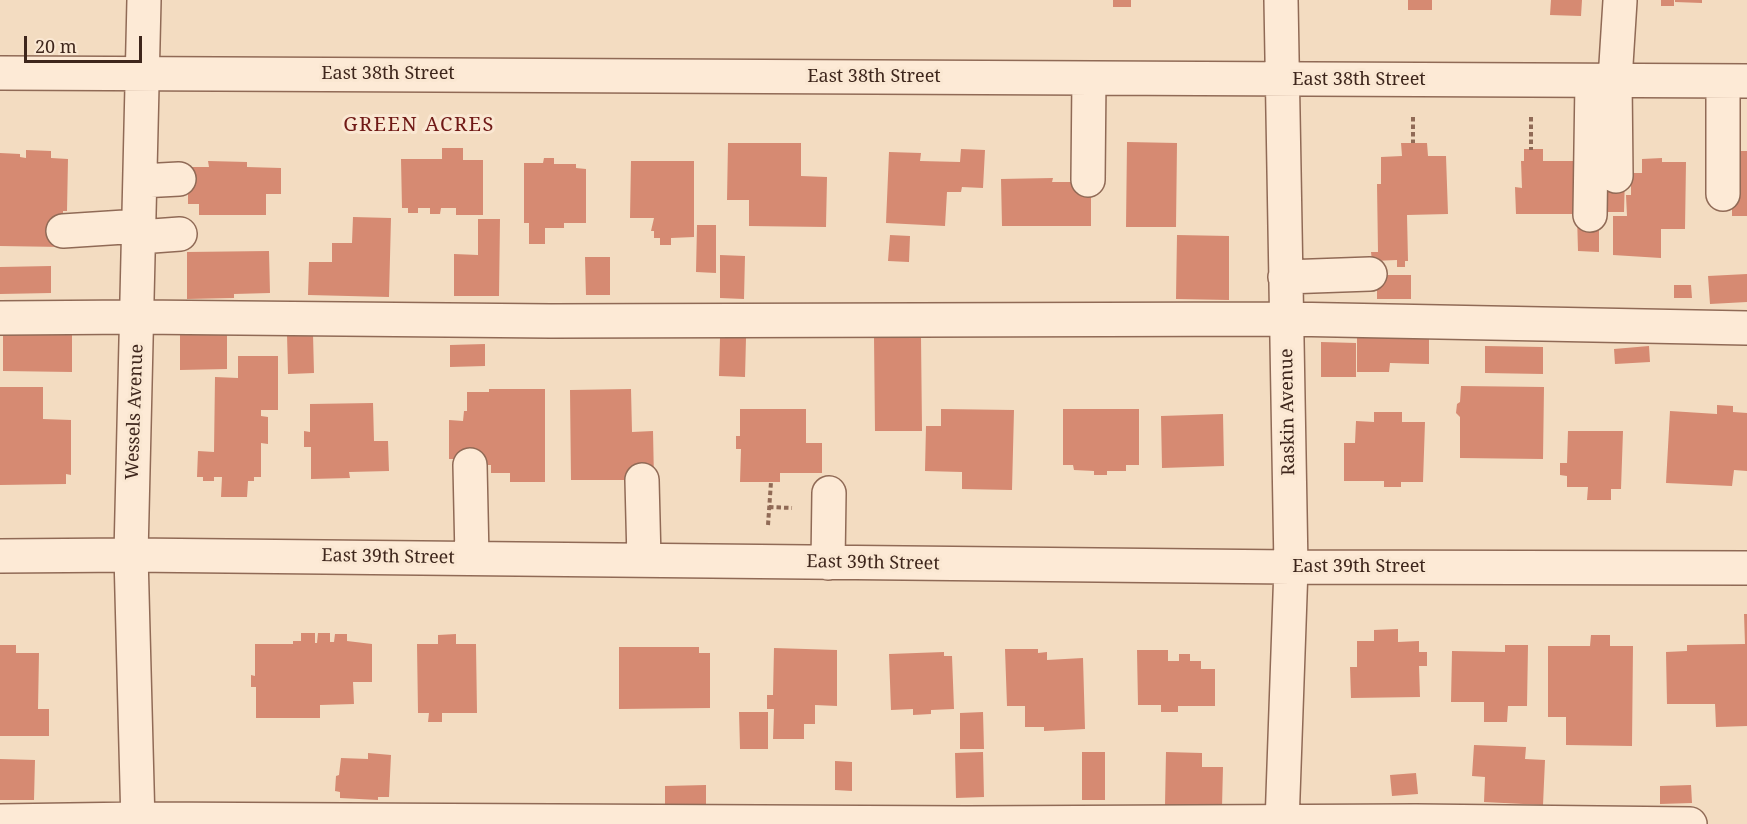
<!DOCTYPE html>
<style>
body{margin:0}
#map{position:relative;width:1747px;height:824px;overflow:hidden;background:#f3dcc1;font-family:"Noto Serif",serif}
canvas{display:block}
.scale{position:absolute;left:24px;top:36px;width:118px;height:27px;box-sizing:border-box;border:3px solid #3e261c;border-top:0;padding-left:8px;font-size:18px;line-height:21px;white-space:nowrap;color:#3e261c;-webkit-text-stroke:4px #fae7d2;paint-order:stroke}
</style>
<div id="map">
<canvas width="1747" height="824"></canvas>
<div class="scale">20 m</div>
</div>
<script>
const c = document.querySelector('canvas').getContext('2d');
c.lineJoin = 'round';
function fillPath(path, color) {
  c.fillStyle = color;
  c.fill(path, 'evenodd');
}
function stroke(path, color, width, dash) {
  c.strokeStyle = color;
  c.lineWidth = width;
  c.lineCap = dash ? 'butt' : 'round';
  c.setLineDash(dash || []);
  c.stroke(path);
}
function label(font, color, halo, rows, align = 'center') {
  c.font = font + ' "Noto Serif",serif';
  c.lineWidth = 6;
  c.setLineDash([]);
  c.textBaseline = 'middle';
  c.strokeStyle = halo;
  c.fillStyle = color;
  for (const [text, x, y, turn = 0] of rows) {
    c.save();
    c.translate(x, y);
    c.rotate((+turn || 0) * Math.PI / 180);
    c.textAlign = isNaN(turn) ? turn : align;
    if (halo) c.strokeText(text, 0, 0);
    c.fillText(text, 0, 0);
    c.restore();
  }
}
const building = new Path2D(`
 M1113 0H1131V7H1113Z
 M1408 0H1432V10H1408Z
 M1551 0H1582L1581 16 1550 15Z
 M1661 0H1674V6H1661Z
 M1675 0H1702V3L1675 2Z
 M1127 142 1177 143 1176 227H1126Z
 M728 143H801V176L827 177 826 227 749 226V200H727Z
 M1401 143H1427L1428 156H1446L1448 214 1407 215 1408 261H1405V267H1397V260L1372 261 1371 252H1378L1377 184H1381V157L1402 156Z
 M442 148H463V160H483V215H456V208H441L440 214H430V208H418V213H408V208H402L401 159H442Z
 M961 149 985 150 983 188 962 187 961 192H947L945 226 886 223 889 152 921 153 920 161 960 162Z
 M1524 149H1543V161H1580V214H1516L1515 187 1522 188 1521 161H1524Z
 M26 150 51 151V158L68 159 67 211H63L62 247 0 246V153L20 154V157L26 158Z
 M1740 151H1747V216H1732V188L1736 162H1740Z
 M544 158H554V164H576V168L586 169V223H564V228H545V244H529V223H524V163H543Z
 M1662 158V162H1686L1685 229H1661V258L1613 255V216H1627L1626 195H1631V173H1642V159Z
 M208 161 247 162V167L281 168V194H266V215H199V204H188V167H209Z
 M631 161H694V237L671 238V245H660V238H654V231H651L654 218H630Z
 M1606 176H1625L1624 212H1606Z
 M1053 178 1052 182H1080L1091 186V226H1002L1001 179Z
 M1577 215H1599V252L1578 251Z
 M353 217 391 218 389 297 308 295 309 262H332V243H352Z
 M478 219H500L499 296H454V254L478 255Z
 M697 225H716V273L696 272Z
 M890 235 910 236 909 262 888 261Z
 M1177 235 1229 236V300L1176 299Z
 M269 251 270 293 234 294V298L187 299V252Z
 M720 255 745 256 744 299 720 298Z
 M585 257H610V295H586Z
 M51 266V293L0 294V267Z
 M1747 274V302L1710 304 1708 276Z
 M1377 275H1411V299H1377Z
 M1674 285H1691L1692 298H1674Z
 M227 330V369L180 370V331Z
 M3 333 72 334V372L3 371Z
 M287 334H313L314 373 288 374Z
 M874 337H921L922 431H875Z
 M720 338H746L745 377 719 376Z
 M1357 338H1429V364L1390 363 1389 372H1357Z
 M1321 342 1356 343V377H1321Z
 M485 344V366L450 367V345Z
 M1485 346 1543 347V374L1485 373Z
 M1649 346 1650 362 1615 364 1614 349Z
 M238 356H278V410H261V416L268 417V444L261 443V477H254V481H248L247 497H221L222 477H214V481H203V477H197L198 451 214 452 215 377 238 378Z
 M1461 386 1544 387 1543 459 1460 458V417L1456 413 1457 404 1460 402Z
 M0 387H43V419L71 420V475L66 474V484L0 485Z
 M489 389H545V482H510V473H491V465H464V459H449V420L463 421 464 411H467V392H489Z
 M631 389 632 432 653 431 654 480H571L570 390Z
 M373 403 374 441H388L389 471 349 472 350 478 311 479V447H304V431L310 432V404Z
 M1717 405 1733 406V412L1747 413V471L1734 470 1732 486 1666 483 1670 411 1717 414Z
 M740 409H806V443H822V473H780V482H740L741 449H736V436H740Z
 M941 409 1014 410 1012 490 962 489V472L925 471 926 426H941Z
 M1063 409H1139V465H1126V471H1107V475H1094V471L1074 470 1073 465H1063Z
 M1374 412H1402V422H1425L1423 482H1401V487H1384V481H1344V443H1355L1356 421 1374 422Z
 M1223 414 1224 466 1162 468 1161 416Z
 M1568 431H1623L1621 489H1611V500H1587L1588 487H1567V476L1560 475V463H1567Z
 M1744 614H1747V726L1716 727 1715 704H1667L1666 652 1687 651V645L1745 644Z
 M1398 629V642L1419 641V652H1427V666H1419L1420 697 1351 698 1350 667H1357V641H1374V630Z
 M301 633H315V643H317L318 633H330V642H334L335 634H347V641L372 644V682H353L354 704 320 705V718H256V687H251V675L255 676V644H293V641H301Z
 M456 634V644H476L477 713H442V722H428L429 713H418L417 644H438V635Z
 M1591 635H1610V646H1633L1632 746 1566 745V717H1548V646H1590Z
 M0 645H16V653H39L38 709H49V736H0Z
 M1505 645H1528L1527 706H1508L1507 722H1484V702H1451L1452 651 1505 652Z
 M619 647H699V653H710V708L619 709Z
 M774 648 837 650V706L815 705V724H804V739H773L774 709H767V695H773Z
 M1005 649H1038V653L1047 652V660L1083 658 1085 729 1044 731V727H1025V706H1007Z
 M1137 650H1168V661H1179V654H1190V661H1201V669H1215V706H1178V712H1161V705H1138Z
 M944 652V656H952L954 709 931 710V714L913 715V709L891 710 889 654Z
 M739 712H768V749H740Z
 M983 712 984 749H960V713Z
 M1474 745 1526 747 1525 759 1545 760 1543 805 1484 802 1485 777 1472 776Z
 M983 752 984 797 956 798 955 753Z
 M1082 752H1105V800H1082Z
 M1166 752 1202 753V767H1223L1222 807 1165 805Z
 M368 753 391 755 389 797H378V800L340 798V792L335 791 336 776 339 775 341 758 368 759Z
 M0 759 35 760 34 800H0Z
 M835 761 852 762V791L835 790Z
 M1416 773 1418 794 1392 796 1390 775Z
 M706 785V805H665V786Z
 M1691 785 1692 803 1660 804V786Z`);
const path = new Path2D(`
 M1413 117V143
 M1531 117V150
 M769 507 792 508
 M768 525 771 482`);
const minor = new Path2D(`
 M1281 0 1291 567 1282 824
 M0 73 1747 81
 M1723 81V194
 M1616 176 1615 80 1620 1
 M1088 180 1089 78
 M141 181 179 179
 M1590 215 1592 81
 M63 231 140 226
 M139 237 180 234
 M1285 277 1370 274
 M0 318 137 317 551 321 1286 319 1747 328
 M470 465 472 558
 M642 480 644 560
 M0 556 131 555 1291 567 1747 568
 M828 563 829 493
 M0 821 138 819 967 823 1416 821 1690 824
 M138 824 131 555 144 0`);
const streetNames = [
 ["East 38th Street",388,74],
 ["East 38th Street",874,77],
 ["East 38th Street",1359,80],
 ["Wessels Avenue",135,412,-88],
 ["Raskin Avenue",1288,412,-91],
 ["East 39th Street",388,557,1],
 ["East 39th Street",873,563,1],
 ["East 39th Street",1359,567]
];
const neighbourhoodNames = [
 ["GREEN ACRES",419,125]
];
fillPath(building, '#d68a72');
stroke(minor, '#906a56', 36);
stroke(path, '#906a56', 4, [4.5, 3]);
stroke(minor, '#fdead6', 33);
label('18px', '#3e261c', '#fae7d2', streetNames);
c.letterSpacing = '1.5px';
label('20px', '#701916', '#fae7d2', neighbourhoodNames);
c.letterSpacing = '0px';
</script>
